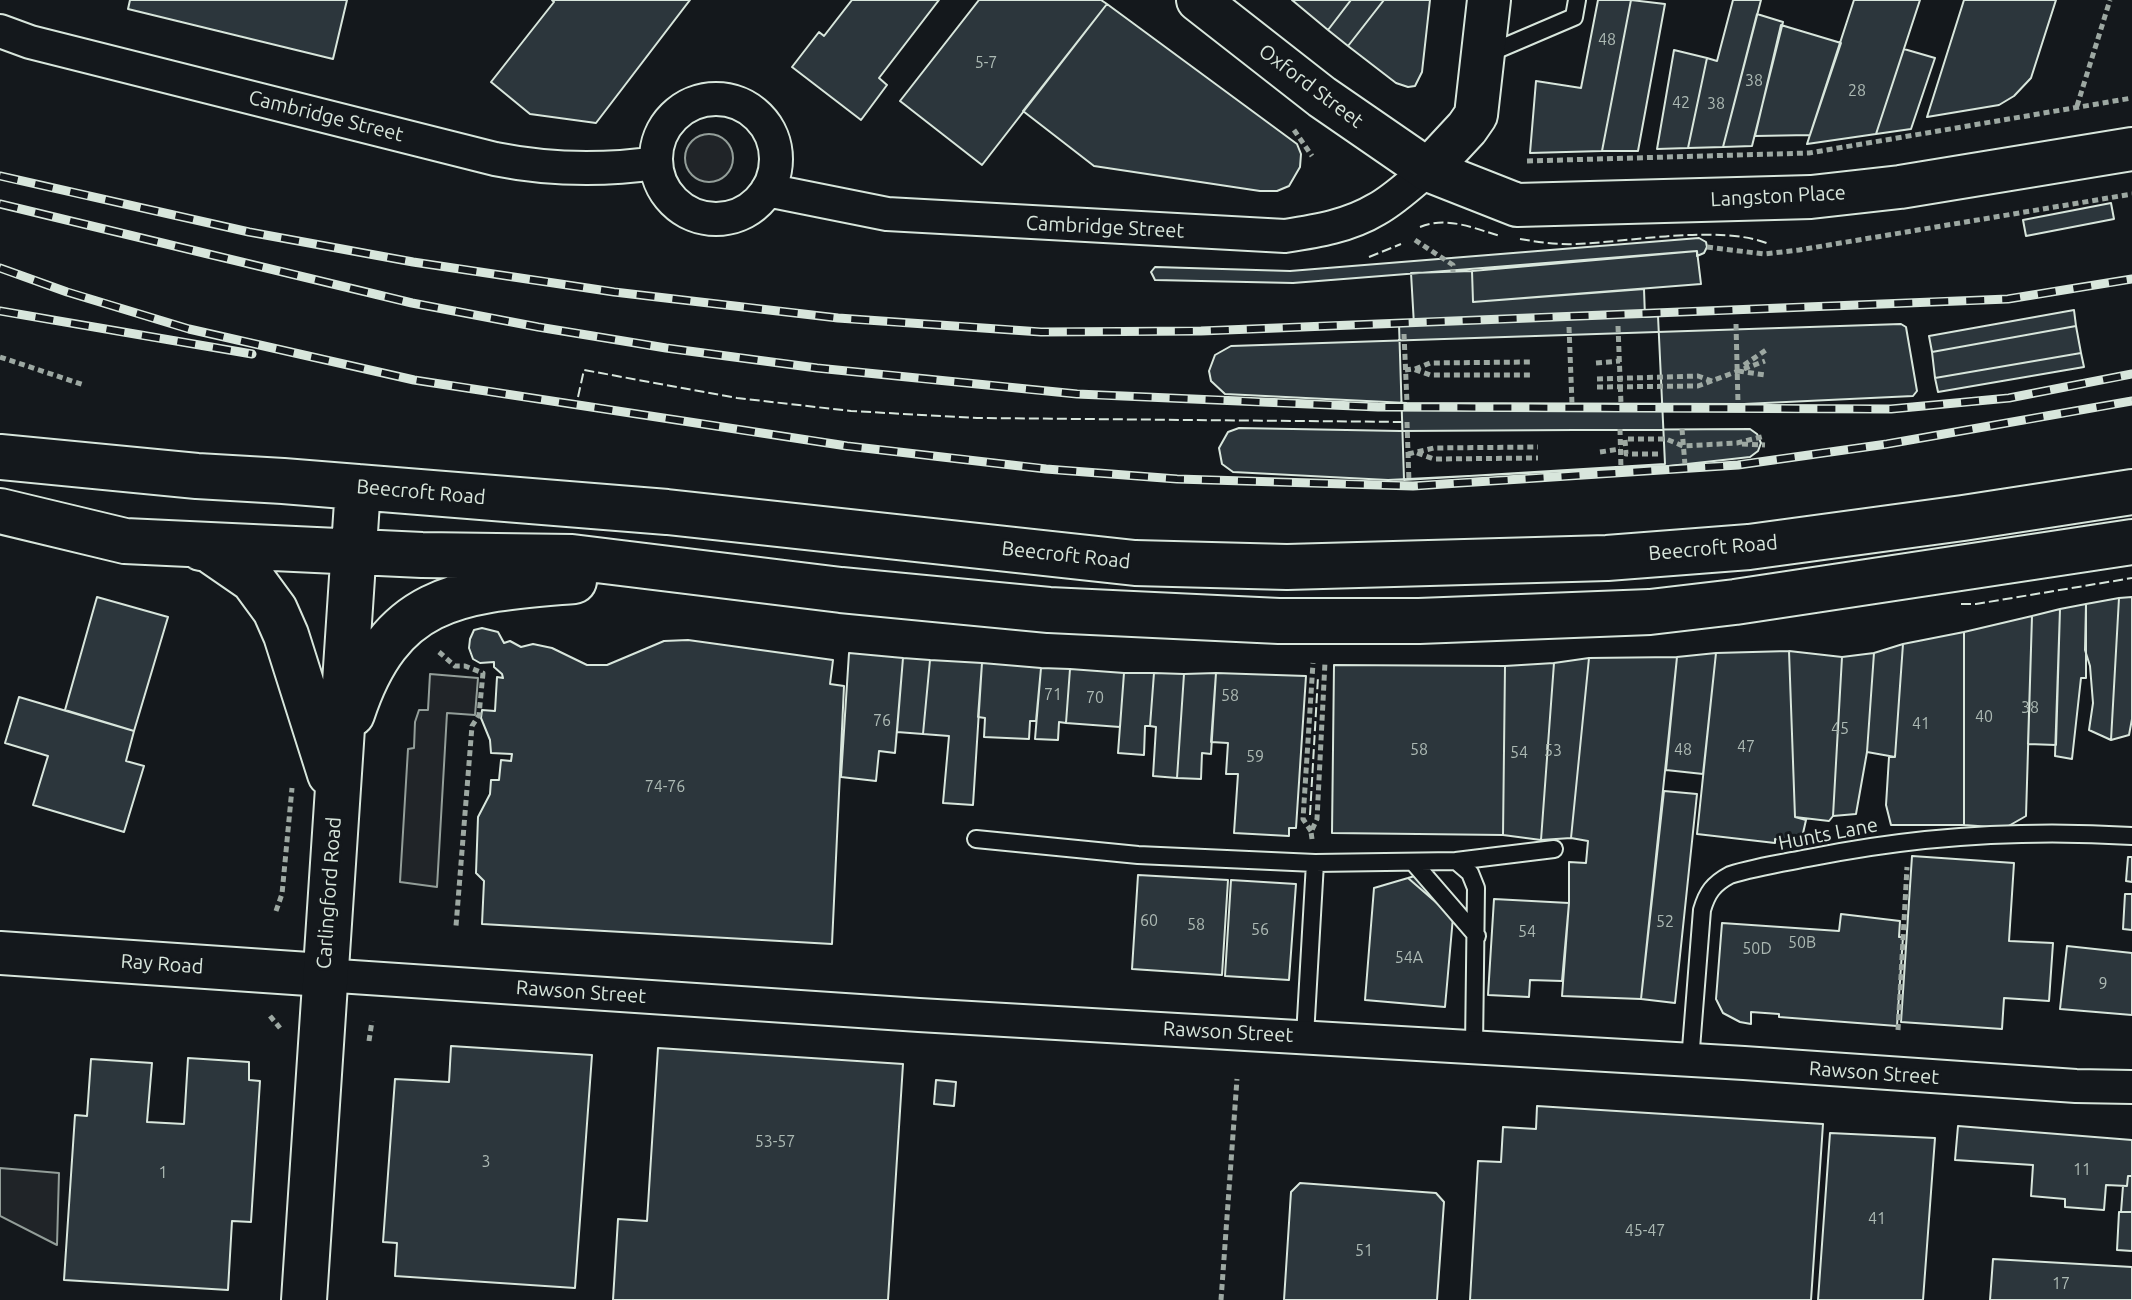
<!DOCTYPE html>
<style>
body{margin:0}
canvas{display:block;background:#14181c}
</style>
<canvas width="2132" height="1300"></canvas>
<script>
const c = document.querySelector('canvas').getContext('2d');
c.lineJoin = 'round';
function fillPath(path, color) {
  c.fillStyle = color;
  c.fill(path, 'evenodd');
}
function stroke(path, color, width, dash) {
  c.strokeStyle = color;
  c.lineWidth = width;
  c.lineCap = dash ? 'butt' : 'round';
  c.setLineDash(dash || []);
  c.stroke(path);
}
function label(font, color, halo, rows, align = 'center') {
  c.font = font + ' Ubuntu,sans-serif';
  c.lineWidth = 6;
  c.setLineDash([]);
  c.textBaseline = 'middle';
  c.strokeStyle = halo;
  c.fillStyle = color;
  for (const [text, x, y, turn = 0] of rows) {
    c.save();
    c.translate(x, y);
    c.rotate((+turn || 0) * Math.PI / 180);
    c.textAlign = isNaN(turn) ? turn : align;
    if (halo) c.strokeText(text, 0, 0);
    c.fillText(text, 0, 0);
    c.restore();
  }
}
const green = new Path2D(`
 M685 158a24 24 0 1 1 48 0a24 24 0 1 1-48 0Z
 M430 674 478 678 475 715 447 713 437 887 400 882 408 749 414 748 415 722 419 710H428Z
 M0 1168 59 1173 57 1245 0 1216Z`);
const building = new Path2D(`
 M130 0H347L333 59 128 9Z
 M552 0H690L596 123 530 114 491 82 554 2Z
 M852 0H939L879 78 887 85 861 120 792 67 819 32 824 36Z
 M979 0H1101L1107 4 982 165 900 101Z
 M1292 0H1351L1328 30Z
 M1351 0H1384L1348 46 1328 30Z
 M1384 0H1430L1422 72 1415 86 1408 87 1396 83 1348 46Z
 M1598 0H1631L1602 151 1530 153 1536 81 1581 88Z
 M1631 0 1665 4 1638 151H1602Z
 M1733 0H1761L1723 147 1688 148 1707 58 1717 61Z
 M1854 0H1920L1876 134 1807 144Z
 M1964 0H2056L2031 78 2014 96 1999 105 1927 117Z
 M1107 4 1297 144 1301 154 1300 167 1289 186 1277 191H1260L1094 166 1023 111Z
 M1757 14 1783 22 1752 146 1723 147Z
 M1781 25 1841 43 1810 135 1755 136Z
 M1904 49 1935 58 1911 129 1876 134Z
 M1674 50 1707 58 1688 148 1657 149Z
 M2111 203 2114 219 2026 236 2023 220Z
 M1699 238 1706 242 1707 247 1704 253 1697 256V251L1293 283 1155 280 1151 272 1155 267 1290 271Z
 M1697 251 1701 284 1473 302 1472 271Z
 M1472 271 1473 302 1644 289 1645 317 1658 316 1665 464 1404 480 1399 324 1414 325 1411 273Z
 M2074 310 2076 326 1932 352 1929 336Z
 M1901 324 1906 327 1917 391 1913 396 1744 404 1407 403 1225 394 1211 381 1209 371 1215 355 1231 346Z
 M2076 326 2081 353 1935 378 1932 352Z
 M2081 353 2084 367 1938 392 1935 378Z
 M1239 428 1400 431 1750 429 1757 434 1761 443 1758 451 1750 457 1669 466 1388 480 1233 472 1222 464 1219 448 1228 432Z
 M97 597 168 617 134 731 65 710Z
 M2132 597V719L2129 735 2111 740 2119 598Z
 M2119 598 2111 740 2089 730 2093 703 2090 666 2085 650 2086 604Z
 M2086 604V678H2081L2072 759 2055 756 2060 609Z
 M2060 609 2056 745 2028 744 2032 616Z
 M2032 616 2026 816 2005 828 1964 825V632Z
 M482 628 498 632 504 643 510 641 521 647 533 644 552 648 587 665H607L664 641 688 640 833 660 830 684 844 686 832 944 482 924 484 881 476 873 478 817 490 794 491 780H499L501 760 511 761 512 754 491 753 490 740 481 718 482 710 495 711 497 677 503 678 502 674 494 667V662L480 663 473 659 469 648 470 639 474 630Z
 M1964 632V825H1891L1886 805 1889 757H1895L1903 644Z
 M1903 644 1899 700 1895 757 1867 752 1874 653Z
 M1789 651 1795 817 1806 820 1801 842 1775 839V843L1697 834 1716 653Z
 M1789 651 1842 657 1833 816 1829 821 1795 817Z
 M849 653 903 658 895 753 879 751 876 781 841 777Z
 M1716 653 1703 774 1666 770 1677 657Z
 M1874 653 1867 752 1856 814 1833 816 1842 657Z
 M1677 657 1641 999 1562 996 1569 903V862L1586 863 1588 841 1571 838 1589 658Z
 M903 658 930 660 923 734 897 732Z
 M1589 658 1571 838 1541 840 1554 663Z
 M930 660 982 663 973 805 943 803 949 736 923 734Z
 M982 663 1041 668 1036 721H1030L1029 739 984 737 985 718 978 717Z
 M1554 663 1541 840 1503 835 1505 666Z
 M1334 665 1505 666 1503 835 1332 833Z
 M1041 668 1070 669 1066 723 1059 722 1058 740 1035 739Z
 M1070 669 1124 673 1120 727 1066 723Z
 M1124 673H1154L1150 726H1145L1144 755 1118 753Z
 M1154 673 1184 674 1177 778 1153 776 1156 727 1150 726Z
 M1216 673 1306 676 1296 828H1289V836L1234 833 1238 774H1226L1228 743 1211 742Z
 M1216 673 1211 754 1202 753 1201 779 1177 778 1184 674Z
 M19 697 134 731 126 761 144 766 124 832 33 805 48 756 5 743Z
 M1664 791 1697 794 1675 1003 1641 999Z
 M1912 856 2014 863 2009 941 2053 943 2049 1001 2004 998 2002 1029 1901 1022Z
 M2128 857H2132V882L2126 881Z
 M1428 872 1453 917 1408 878Z
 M1138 875 1228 880 1222 975 1132 969Z
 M1408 878 1453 917 1445 1007 1365 1000 1374 888Z
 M1231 880 1296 884 1289 980 1225 976Z
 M2125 894H2132V930L2123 929Z
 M1494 899 1569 903 1562 981 1530 980 1529 997 1488 995Z
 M1841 914 1900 921 1899 937H1903L1897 1026 1779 1017V1014L1751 1012V1024L1740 1022 1723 1013 1716 999 1722 923 1839 931Z
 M2067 946 2132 953V1015L2060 1009Z
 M451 1046 592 1055 575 1288 395 1276 397 1243 383 1242 395 1079 449 1082Z
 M658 1048 903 1064 888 1300H613L618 1219 647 1221Z
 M188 1058 249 1062V1080L260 1081 251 1222 232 1221 228 1290 64 1280 75 1115 87 1116 91 1059 152 1063 147 1122 184 1124Z
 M936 1080 956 1082 954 1106 934 1104Z
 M1537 1106 1823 1124 1811 1300H1470L1478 1161 1501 1162 1503 1127 1536 1129Z
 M1958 1126 2132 1140V1176H2128L2127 1186 2106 1185 2104 1210 2065 1207V1199L2031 1196 2033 1165 1955 1160Z
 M1830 1133 1935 1138 1923 1300H1818Z
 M2128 1176H2132V1212H2121L2123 1186H2127Z
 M1300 1183 1436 1193 1444 1202 1437 1300H1284L1291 1192Z
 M2119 1212H2132V1251L2117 1250Z
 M1993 1259 2132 1267V1300H1990Z`);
const path = new Path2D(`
 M2077 106 2110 0
 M1294 130 1312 156
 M1527 161 1809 153 2132 98
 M1415 240 1453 265V272
 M1707 247 1764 254 1799 250 2132 194
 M1736 324 1738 403
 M1618 326 1621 404
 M1569 327 1572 404
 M1404 334 1407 403
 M0 357 84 385
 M1596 363 1620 361
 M1744 365 1766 350
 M1415 369 1430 363 1532 362
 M1405 370 1413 369 1430 375H1533
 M1738 371 1765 375
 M1597 379 1698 376 1712 381
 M1597 387 1698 386 1765 361
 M1407 422 1409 482
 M1620 429 1621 470
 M1682 429 1685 465
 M1742 444 1765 445
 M1600 452 1620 449
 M1417 453 1434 459 1538 458
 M1408 454 1434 448 1538 447
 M1658 454H1626L1625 439H1666L1683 446 1737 443 1765 436
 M439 652 455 666H465L483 673 479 715 472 726 456 926
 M1311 831 1303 819 1313 663
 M1312 839 1311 832 1317 819 1325 662
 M276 911 282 894 292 788
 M270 1016 280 1028
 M1898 1030 1907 867
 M369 1041 372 1021
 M1221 1300 1237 1079`);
const service = new Path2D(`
 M1485 55 1574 17 1577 0
 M976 839 1138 855 1315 863
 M1456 861 1554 849
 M1413 862 1477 936
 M1305 1036 1315 863 1456 861 1470 873 1476 888 1474 1047
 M1690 1061 1702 910C1707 893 1713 884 1730 875 1755 867 1782 863 1808 858 1916 836 2022 829 2132 836`);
const minor = new Path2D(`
 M0 31 30 42 495 159C550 170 601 171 656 163
 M656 159a60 60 0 1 1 120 0a60 60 0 1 1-120 0Z
 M767 190 887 214 1285 236C1317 231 1349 226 1377 209 1395 199 1411 183 1428 170
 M323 975 919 1015 1744 1063 2076 1086 2132 1087`);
const tertiary = new Path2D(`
 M1198 0 1322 97 1428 170 1517 205 1811 197 1900 187 2132 149
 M1428 170 1467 128 1476 115 1489 0
 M0 953 323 975`);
const primary = new Path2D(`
 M0 457 197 476 283 481 667 512 1135 563 1287 567 1607 558 1749 547 1963 518 2132 492
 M0 511 125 541 422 555 572 557 841 590 1049 610 1279 621H1419L1650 612 1735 602 2132 542
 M201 548 208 549 253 580 275 610 286 635 330 774
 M352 714C392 592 462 591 574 581
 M304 1300 358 487`);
const rail = new Path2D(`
 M0 176 249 232 413 262 614 292 838 318 1041 332 1201 331 2008 299 2132 279
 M0 204 412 303 538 327 666 348 817 368 1077 394 1378 407 1891 409 2009 398 2132 374
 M0 268 67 292 189 329 414 380 847 446 1046 469 1177 479 1413 486 1738 465 1887 444 2132 401
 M0 311 252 354`);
const fence = new Path2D(`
 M1420 227C1447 216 1473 228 1500 236
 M1520 239C1538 242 1557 245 1576 244 1629 242 1722 224 1769 244
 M1369 257 1401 244
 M578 397 584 370 737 398 851 411 977 418 1405 422
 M1961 604H1976L2132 578
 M1310 815 1318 677`);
const numberNames = [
 ["48",1607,40],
 ["5-7",986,63],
 ["38",1754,81],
 ["28",1857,91],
 ["42",1681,103],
 ["38",1716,104],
 ["71",1053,695],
 ["58",1230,696],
 ["70",1095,698],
 ["38",2030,708],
 ["40",1984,717],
 ["76",882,721],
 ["41",1921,724],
 ["45",1840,729],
 ["47",1746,747],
 ["58",1419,750],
 ["48",1683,750],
 ["53",1553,751],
 ["54",1519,753],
 ["59",1255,757],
 ["74-76",665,787],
 ["60",1149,921],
 ["52",1665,922],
 ["58",1196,925],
 ["56",1260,930],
 ["54",1527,932],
 ["50B",1802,943],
 ["50D",1757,949],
 ["54A",1409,958],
 ["9",2103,984],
 ["53-57",775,1142],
 ["3",486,1162],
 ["11",2082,1170],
 ["1",163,1173],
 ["41",1877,1219],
 ["45-47",1645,1231],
 ["51",1364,1251],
 ["17",2061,1284]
];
const streetNames = [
 ["Oxford Street",1311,86,37],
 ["Cambridge Street",326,116,14],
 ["Langston Place",1778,196,-3],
 ["Cambridge Street",1105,227,3],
 ["Beecroft Road",421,492,5],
 ["Beecroft Road",1713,548,-5],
 ["Beecroft Road",1066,555,6],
 ["Hunts Lane",1828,834,-11],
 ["Carlingford Road",329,893,-86],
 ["Ray Road",162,964,4],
 ["Rawson Street",581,992,4],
 ["Rawson Street",1228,1032,3],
 ["Rawson Street",1874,1073,4]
];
fillPath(green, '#202428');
stroke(green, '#939e99', 2);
fillPath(building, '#2c363c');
stroke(building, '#d8e6dc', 2);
stroke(service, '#d8e6dc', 20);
stroke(minor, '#d8e6dc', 36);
stroke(tertiary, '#d8e6dc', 46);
stroke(primary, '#d8e6dc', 48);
stroke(path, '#9da8a2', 5, [6, 4]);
stroke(service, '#14181c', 16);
stroke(minor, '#14181c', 32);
stroke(tertiary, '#14181c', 42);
stroke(primary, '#14181c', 44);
stroke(rail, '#d8e6dc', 9);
stroke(rail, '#14181c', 6, [18]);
stroke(fence, '#d8e6dc', 2, [10, 4]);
label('16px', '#adbab4', null, numberNames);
label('20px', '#d8e6dc', '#14181c', streetNames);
</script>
